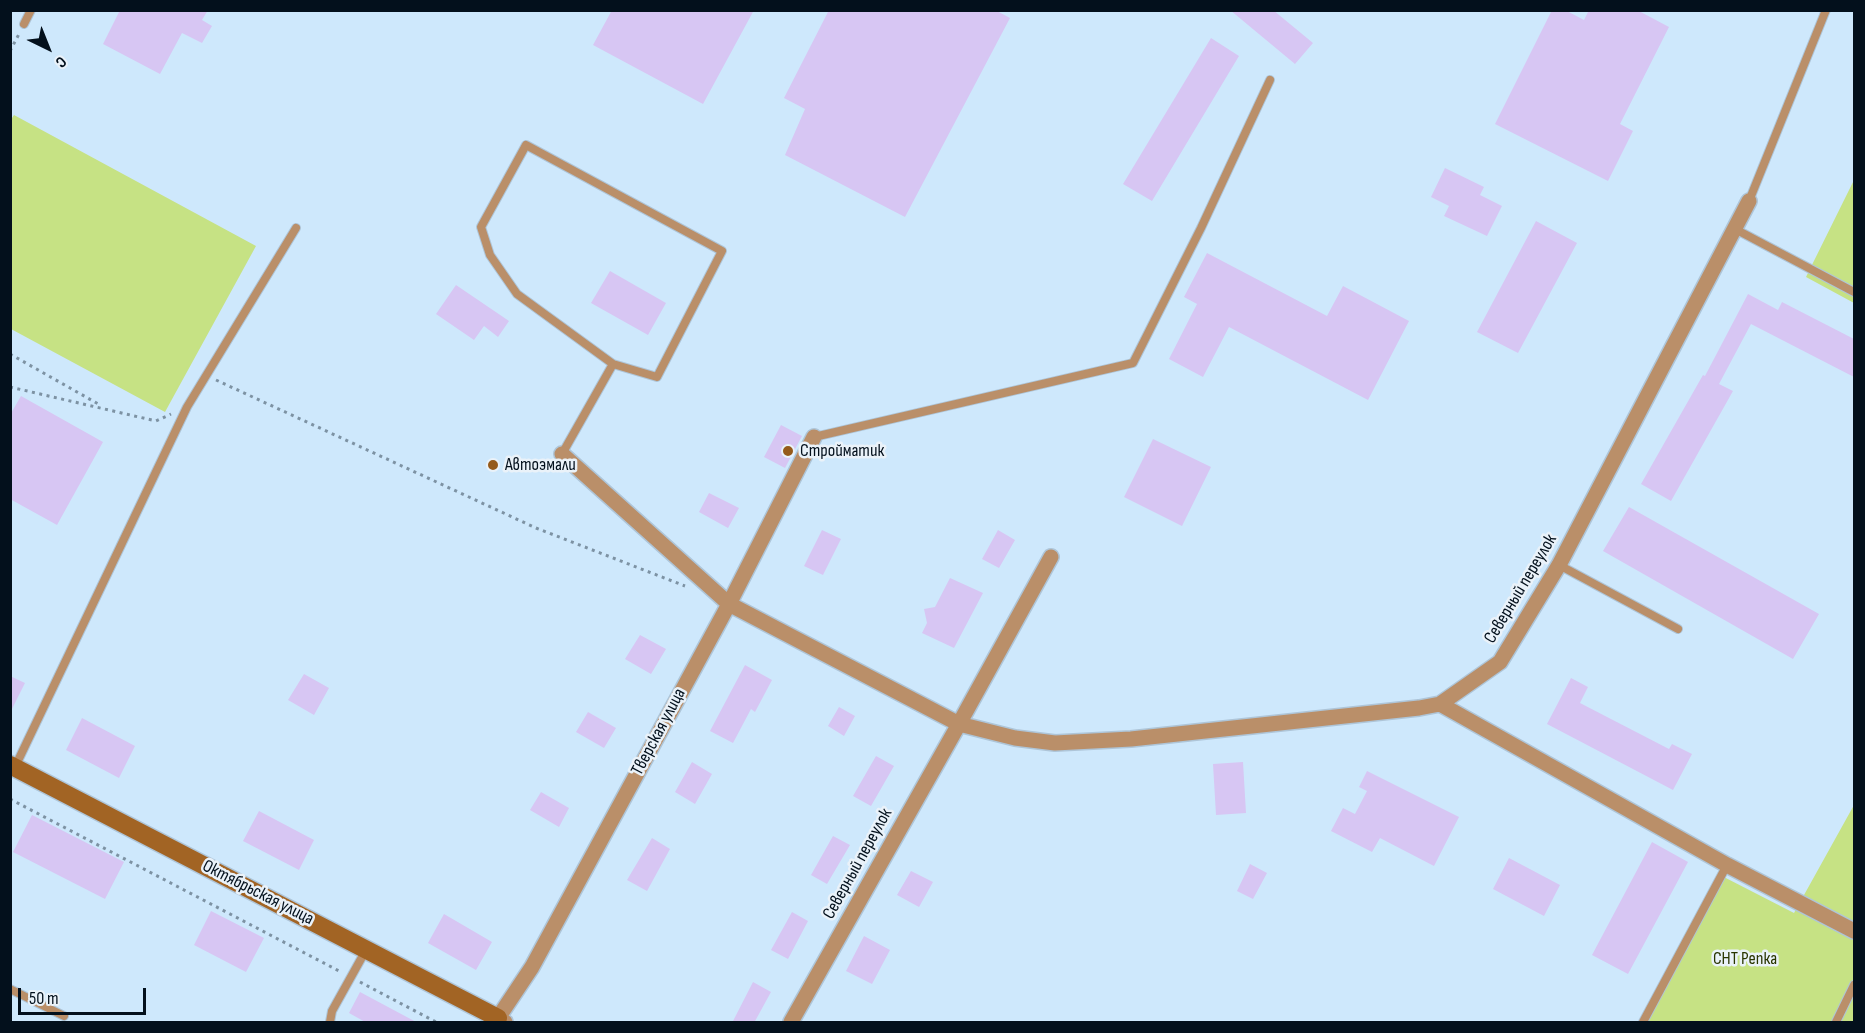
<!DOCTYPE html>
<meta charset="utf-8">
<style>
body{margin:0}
#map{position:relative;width:1865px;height:1033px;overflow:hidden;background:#cee8fc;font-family:"Sofia Sans Condensed",sans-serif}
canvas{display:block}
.frame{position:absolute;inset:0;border:12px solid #03101c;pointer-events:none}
.north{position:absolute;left:18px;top:18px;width:60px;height:60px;-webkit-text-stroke:4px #eaf2f9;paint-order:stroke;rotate:137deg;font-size:16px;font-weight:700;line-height:24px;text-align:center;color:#03101c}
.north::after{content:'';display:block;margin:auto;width:21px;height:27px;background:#03101c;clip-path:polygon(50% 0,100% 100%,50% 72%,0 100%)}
.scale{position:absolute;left:18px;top:988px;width:128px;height:27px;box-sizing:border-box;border:3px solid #03101c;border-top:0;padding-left:8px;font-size:18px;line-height:21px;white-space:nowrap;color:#03101c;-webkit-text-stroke:4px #eaf2f9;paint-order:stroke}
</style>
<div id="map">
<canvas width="1865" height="1033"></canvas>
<div class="frame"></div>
<div class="north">С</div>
<div class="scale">50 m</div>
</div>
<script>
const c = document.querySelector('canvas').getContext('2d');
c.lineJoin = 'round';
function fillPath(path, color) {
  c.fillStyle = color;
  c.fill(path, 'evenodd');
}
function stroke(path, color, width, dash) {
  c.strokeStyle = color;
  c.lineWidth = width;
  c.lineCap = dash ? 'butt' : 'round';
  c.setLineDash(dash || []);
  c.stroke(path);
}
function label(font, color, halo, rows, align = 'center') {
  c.font = font + ' "Sofia Sans Condensed",sans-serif';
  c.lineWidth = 5;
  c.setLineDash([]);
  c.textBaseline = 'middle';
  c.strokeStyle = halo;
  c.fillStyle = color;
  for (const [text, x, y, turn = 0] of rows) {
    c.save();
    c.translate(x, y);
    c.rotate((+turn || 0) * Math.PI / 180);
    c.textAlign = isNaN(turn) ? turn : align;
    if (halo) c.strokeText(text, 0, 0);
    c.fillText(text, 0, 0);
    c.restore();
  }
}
const green = new Path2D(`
 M14 115 256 246 165 412 11 329 10 121Z
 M1854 180V303L1806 277Z
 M1854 805V1022H1640L1718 874 1794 913Z`);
const building = new Path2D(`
 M120 10H208L202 20 212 26 202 43 182 33 160 74 103 44Z
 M612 10H754L703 104 593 45Z
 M829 10H995L1010 18 905 217 785 155 805 109 784 98Z
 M1230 10H1273L1313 43 1295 64Z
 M1552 10H1565L1584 20 1589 10H1637L1669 27 1620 124 1633 131 1608 181 1495 124Z
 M1211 38 1239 56 1152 201 1123 184Z
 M1445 168 1484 187 1480 195 1502 206 1487 236 1444 216 1449 206 1431 197Z
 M1536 221 1577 243 1518 353 1477 332Z
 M1207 253 1327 316 1343 286 1409 321 1368 400 1229 327 1203 377 1169 359 1197 304 1184 297Z
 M610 271 666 303 648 335 591 303Z
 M456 285 509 321 498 337 484 326 474 340 436 314Z
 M1748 294 1778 310 1782 302 1854 339V377L1751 324 1719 384 1733 391 1671 501 1641 484 1703 375 1705 376Z
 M21 396 103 442 57 525 10 499V415Z
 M781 425 802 436 785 468 764 457Z
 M1153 439 1211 467 1182 526 1124 497Z
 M709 493 739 508 728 528 699 512Z
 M1629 507 1819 614 1793 659 1603 551Z
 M822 530 841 539 823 575 804 566Z
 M998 530 1015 540 999 568 982 559Z
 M950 578 983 593 954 648 922 633 927 623 924 609 935 607Z
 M640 635 666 649 651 674 625 659Z
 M745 665 772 680 755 712 751 709 733 743 710 731Z
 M304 674 329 688 314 715 288 700Z
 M10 676 25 683 10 713Z
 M1571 678 1588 687 1580 703 1669 749 1672 744 1692 754 1673 790 1547 724Z
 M839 707 855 716 844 736 828 726Z
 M588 712 616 728 604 748 576 732Z
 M82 718 135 746 119 778 66 750Z
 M876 756 894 766 871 806 853 796Z
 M692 762 712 774 695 804 675 792Z
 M1243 762 1246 813 1216 815 1213 764Z
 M1367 771 1459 817 1434 866 1380 838 1372 852 1331 831 1343 808 1355 814 1367 791 1359 787Z
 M541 792 569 808 559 827 530 810Z
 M259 811 314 840 299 870 243 841Z
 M32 815 124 862 105 899 13 852Z
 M833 836 850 845 827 884 811 875Z
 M652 838 670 849 647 891 627 880Z
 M1652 842 1688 862 1628 974 1592 955Z
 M1509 858 1560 885 1544 916 1493 889Z
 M1250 864 1267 873 1253 899 1237 891Z
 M911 871 933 882 919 907 897 895Z
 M211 911 264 938 246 972 194 945Z
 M792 912 808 921 788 959 771 950Z
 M444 914 492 942 476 970 428 943Z
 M864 936 890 950 872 984 846 971Z
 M753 982 771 992 754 1023H732Z
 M360 992 418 1023H367L349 1013Z`);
const path = new Path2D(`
 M10 51 19 34
 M10 354 100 405
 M216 380 536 528 685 586
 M10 387 156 421 171 414
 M10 799 341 972
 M360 982 436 1022`);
const lane = new Path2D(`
 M24 24 31 10
 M1749 201 1826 10
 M1735 229 1854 292
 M814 437 1133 363 1201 228 1270 80
 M562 454 613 364 517 294 490 255 481 227 526 145 722 251 657 377 613 364
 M1559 565 1678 629
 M15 767 187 407 296 228
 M10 989 64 1016
 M330 1022 332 1011 366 950
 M1643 1022 1727 865
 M1836 1022 1854 985`);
const street = new Path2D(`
 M562 454 729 604 959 724 1015 738 1055 743 1131 739 1419 708 1440 704 1500 662 1559 565 1749 201
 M1440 704 1727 865 1854 931
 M505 1022 498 1018 532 967 729 604 814 437
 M791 1022 959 724 1051 557`);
const secondary = new Path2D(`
 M10 765 498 1018 496 1022`);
const markers = [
 [788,451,6,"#955a1a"],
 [493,465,6,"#955a1a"]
];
const poiNames = [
 ["Стройматик",800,451],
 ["Автоэмали",505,465]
];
const streetNames = [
 ["Северный переулок",1521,589,-59],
 ["Тверская улица",659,732,-62],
 ["Северный переулок",858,864,-61],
 ["Октябрьская улица",258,893,27]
];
const parkNames = [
 ["СНТ Репка",1745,959]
];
fillPath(green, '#c6e284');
fillPath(building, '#d7c6f3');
stroke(lane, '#aec5d8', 10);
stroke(street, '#aec5d8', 18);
stroke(secondary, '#aec5d8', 21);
stroke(path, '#7d92a3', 3, [3, 4.5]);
stroke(lane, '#ba8f69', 8);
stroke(street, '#ba8f69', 15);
stroke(secondary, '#a26424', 18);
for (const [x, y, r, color] of markers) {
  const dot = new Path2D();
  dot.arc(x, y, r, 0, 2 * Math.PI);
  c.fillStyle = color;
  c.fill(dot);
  stroke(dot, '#eaf2f9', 2);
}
label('18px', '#03101c', '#eaf2f9', poiNames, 'left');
label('18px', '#03101c', '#eaf2f9', streetNames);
label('18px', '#293500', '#eaf2f9', parkNames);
</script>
